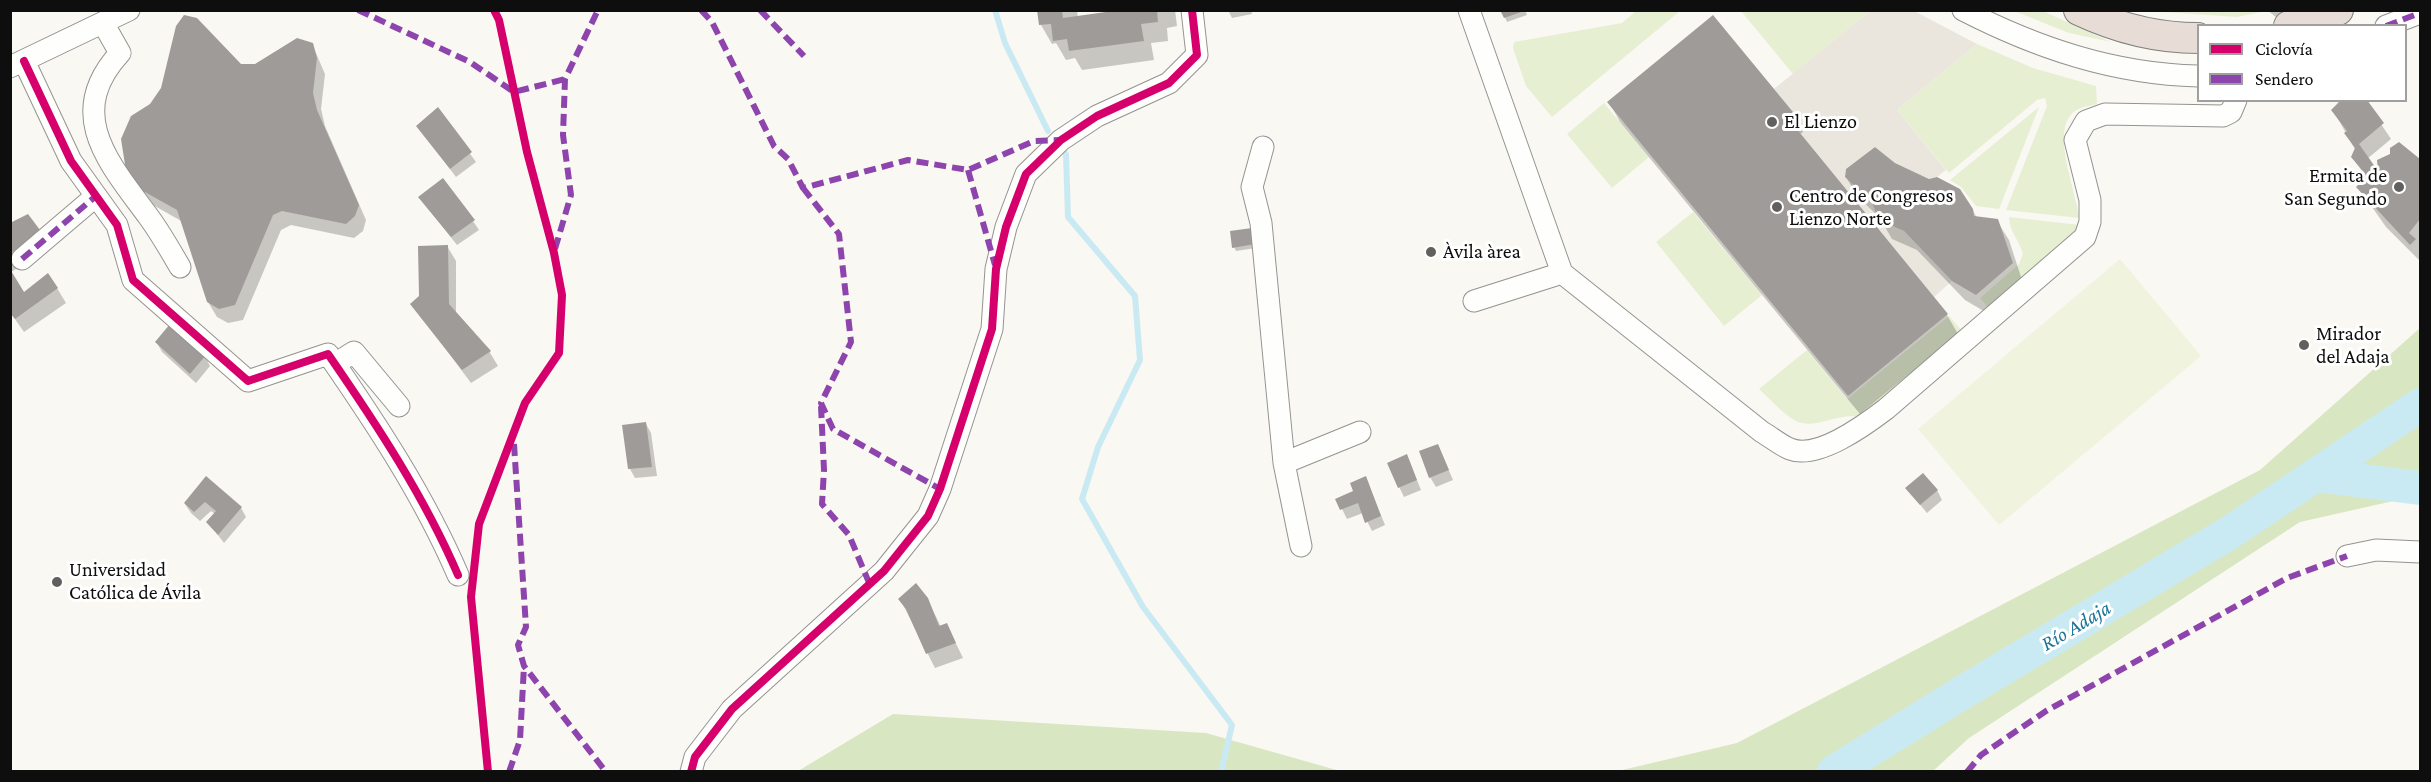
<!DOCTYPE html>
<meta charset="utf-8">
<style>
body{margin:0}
#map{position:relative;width:2431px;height:782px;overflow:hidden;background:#faf8f2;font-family:"Crimson Pro",serif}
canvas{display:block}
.frame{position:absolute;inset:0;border:12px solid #0e0e0e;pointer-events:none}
.legend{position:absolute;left:2197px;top:24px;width:210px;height:78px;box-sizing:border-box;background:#fff;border:2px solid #9f9f9f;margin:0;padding:8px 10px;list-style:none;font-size:18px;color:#0e0e0e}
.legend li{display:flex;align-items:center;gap:12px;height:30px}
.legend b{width:30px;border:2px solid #9f9f9f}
</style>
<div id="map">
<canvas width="2431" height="782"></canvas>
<div class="frame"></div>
<ul class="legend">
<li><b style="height:8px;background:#d6006c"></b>Ciclovía</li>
<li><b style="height:8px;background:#8e44ad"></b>Sendero</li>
</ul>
</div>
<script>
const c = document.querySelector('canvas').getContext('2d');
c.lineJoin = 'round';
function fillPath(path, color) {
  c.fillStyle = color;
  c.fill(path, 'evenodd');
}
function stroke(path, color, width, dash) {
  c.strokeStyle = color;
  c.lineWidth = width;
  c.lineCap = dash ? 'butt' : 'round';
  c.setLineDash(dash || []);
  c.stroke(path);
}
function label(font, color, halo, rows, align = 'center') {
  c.font = font + ' "Crimson Pro",serif';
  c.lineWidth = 6;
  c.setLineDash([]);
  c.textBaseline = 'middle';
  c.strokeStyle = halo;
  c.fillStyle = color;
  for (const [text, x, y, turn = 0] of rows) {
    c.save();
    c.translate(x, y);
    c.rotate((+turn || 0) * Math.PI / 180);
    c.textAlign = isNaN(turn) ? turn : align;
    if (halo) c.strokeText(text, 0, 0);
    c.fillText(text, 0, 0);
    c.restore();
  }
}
const green = new Path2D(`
 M1636 11H1680L1552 117 1526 86 1513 48 1514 42 1622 23Z
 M1741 11H1870L1793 74Z
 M2014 11H2043L2111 42 2069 33Z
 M2148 11 2266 10V11L2237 17Z
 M1977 44 2033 68 2096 86 2097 104C2090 106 2081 107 2075 111 2049 129 2077 192 2079 218L2006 210 2047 106 2045 98 2037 100 1949 173 1897 110Z
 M1604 103 1649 157 1612 188 1567 134Z
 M2039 107 1999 209 1976 206 1961 187 1950 180Z
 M1693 212 1762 295 1724 326 1656 242Z
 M2009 217 2080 225V231L1990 310 1980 298 2019 264 2023 254C2019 240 2009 231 2009 217Z
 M1949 316 1963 332 1862 418C1840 410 1815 432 1794 420 1781 412 1770 399 1759 389L1807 350 1847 399Z`);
const forest = new Path2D(`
 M2420 328V495L2300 522 1969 738 1933 771H1618L1737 743 2260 470Z
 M893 714 1206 733 1340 771H798Z`);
const pitch = new Path2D(`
 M2120 259 2201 356 1999 525 1918 429Z`);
const plaza = new Path2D(`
 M1870 11H1914L1977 44 1897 110 1946 170 1937 177 1929 179 1895 163 1875 147 1846 169 1845 177 1872 203 1879 220 1904 231 1952 281 1934 297 1787 117 1793 112 1774 89Z`);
const shadow = new Path2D(`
 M1039 10H1077L1078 18 1131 10H1175L1177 26 1167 28 1168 41 1151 43 1154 60 1082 70 1075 58 1066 60 1056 43 1052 44 1041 25Z
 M1228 10H1251L1252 14 1232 18Z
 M1502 10H1525L1527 15 1507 22Z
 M2267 10H2284L2277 18Z
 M312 44 325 74 321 109 325 126 366 220 363 231 354 238 291 225 281 230 243 320 228 323 217 317 208 302 183 222 153 205 137 186 241 65H255Z
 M2340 100H2365L2391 139 2367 159 2377 172 2399 144 2420 162V261L2386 227 2358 187 2367 178 2352 157 2356 151 2333 110Z
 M1609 102 1792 113 1803 132 1799 135 1947 315 1958 334 1860 414 1620 122Z
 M438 109 476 162 456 177 418 126Z
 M1894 165 1928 181 1972 209 1977 218 1997 221 2009 240 2023 283 1987 313 1965 300 1917 250 1892 239 1880 218 1857 196 1846 177Z
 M426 206 473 221 479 230 457 245Z
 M10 224 50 249 11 272 23 294 57 288 66 303 24 332 10 312Z
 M1252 229 1256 248 1236 251 1234 247Z
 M447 246 456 261V315L489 351 498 366 471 383 412 304 421 296Z
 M157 343 205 356 210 366 196 383 162 352Z
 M646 424 651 433 657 476 635 478 630 469 624 427Z
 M1438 445 1453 480 1436 487 1430 477Z
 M1407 456 1421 490 1404 497 1388 464Z
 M1366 478 1385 525 1372 531 1363 513 1347 519 1337 499 1355 492Z
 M206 479 241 508 246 517 224 543 208 522 215 514 211 511 200 521 191 513 185 504Z
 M1907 489 1937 490 1942 500 1927 513Z
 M927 598 941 627 947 625 963 658 935 668 900 599Z`);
const stream = new Path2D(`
 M995 10 1005 43 1048 131
 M1066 154 1068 217 1135 296 1140 360 1098 447 1082 499 1143 607 1232 725 1221 772`);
const river = new Path2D(`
 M2316 475 2420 488
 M1834 772 1965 691 2229 533 2420 405`);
const building = new Path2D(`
 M1037 10H1062L1063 18 1120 10H1157L1158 22 1141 24 1144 41 1069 51 1067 39 1053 41 1051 24 1039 25Z
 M1500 10H1524V11L1504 18Z
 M184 15 197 18 241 64H255L297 38 313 43 317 58 313 93 317 110 359 205 355 216 346 224 282 211 273 215 235 305 219 309 207 302 177 210 143 191 126 171 121 139 131 116 150 104 161 88 176 26Z
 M1713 15 1793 112 1787 117 1948 314 1848 396 1607 102Z
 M2341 100H2367L2384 123 2359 144 2378 171 2377 160 2390 154V148L2399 142 2420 159V219L2409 233 2416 239 2410 245 2356 187 2367 176 2351 157 2355 148 2344 133 2347 131 2331 110Z
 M438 107 472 152 450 169 416 126Z
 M1875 147 1895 163 1929 179 1937 177 1960 189 1973 209 1974 216 1998 219 2013 263 1976 295 1952 281 1904 231 1879 220 1872 203 1845 177 1846 169Z
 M443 178 475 220 451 237 418 197Z
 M28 214 43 234 10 253V223Z
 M1252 228 1255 244 1232 248 1230 231Z
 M448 245 449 304 491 351 462 370 410 304 419 296 418 246Z
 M10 269 24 292 48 273 58 288 15 319 10 313Z
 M170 324 206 355 190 374 155 342Z
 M646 422 652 467 628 469 622 425Z
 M1438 444 1449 470 1429 478 1419 451Z
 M1407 454 1417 480 1398 488 1387 463Z
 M1923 473 1938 490 1920 505 1905 488Z
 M206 476 242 507 218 535 206 522 216 511 205 502 194 512 184 503Z
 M1366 476 1381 516 1365 523 1358 503 1340 510 1335 499 1353 491 1350 483Z
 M916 583 928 598 939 626 947 623 956 643 926 654 906 609 898 599Z`);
const minor = new Path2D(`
 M1469 10 1562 273 1762 432C1771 437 1780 445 1790 449 1817 460 1865 425 1886 409L2085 237 2090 222V200L2075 140 2086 121 2105 114 2223 116 2231 112 2236 100
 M1963 10C2037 48 2114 74 2198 76
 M103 23 120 53C64 114 109 163 148 216 160 232 170 250 180 267
 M2386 26 2420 13
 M24 61 71 161 117 225 133 280 248 381 328 354C377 425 424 496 458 575
 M10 67 129 10
 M1263 147 1252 187 1261 223 1284 463 1301 546
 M22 259 96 196
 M1474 301 1562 273
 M335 364 354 352 399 406
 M1284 463 1360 432
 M2347 556 2376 550 2420 552
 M691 772 695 757 732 709 884 571 928 516 940 489 992 329 996 269 1006 227 1026 174 1061 140 1097 116 1169 83 1197 55 1192 10`);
const highway = new Path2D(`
 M2079 10C2117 28 2157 38 2198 38
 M2289 26 2338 10`);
const quiet = new Path2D(`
 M358 10 470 62 514 92 565 79
 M701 10 712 22 774 146 788 159 803 188 908 160 968 170 1034 141 1060 140
 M760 10 804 56
 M2386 26 2420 13
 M968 170 995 265
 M803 188 839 234 851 342 821 403 833 429 940 489
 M555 249 571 195 563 135 565 79 598 10
 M22 259 96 196
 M821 406 824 470 822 504 849 535 870 585
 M514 444 526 627 518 645 524 666 606 772
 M509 772 520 740 524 666
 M1967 772 1981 755 2046 711 2287 578 2347 556`);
const cycleway = new Path2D(`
 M24 61 71 161 117 225 133 280 248 381 328 354C377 425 424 496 458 575
 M488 772 471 597 479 524 525 403 559 353 562 295 554 253 527 152 499 20 494 10
 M691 772 695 757 732 709 884 571 928 516 940 489 992 329 996 269 1006 227 1026 174 1061 140 1097 116 1169 83 1197 55 1192 10`);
const markers = [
 [1772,122,6,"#61605e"],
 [2399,187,6,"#61605e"],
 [1777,207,6,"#61605e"],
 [1431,252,6,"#61605e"],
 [2304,345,6,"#61605e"],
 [57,582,6,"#61605e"]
];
const poiNames = [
 ["El Lienzo",1784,122],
 ["Ermita de",2387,176,"right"],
 ["San Segundo",2387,199,"right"],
 ["Centro de Congresos",1789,196],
 ["Lienzo Norte",1789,219],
 ["Àvila àrea",1443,252],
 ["Mirador",2316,334],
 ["del Adaja",2316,357],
 ["Universidad",69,570],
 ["Católica de Ávila",69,593]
];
const waterNames = [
 ["Río Adaja",2076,626,-31]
];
fillPath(green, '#e7efd3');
fillPath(forest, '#d9e6c2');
fillPath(pitch, '#f0f3dd');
fillPath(plaza, '#eae6de');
fillPath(shadow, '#0003');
stroke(stream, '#caeaf3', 6);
stroke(river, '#caeaf3', 34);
fillPath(building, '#9e9b98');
stroke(minor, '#949391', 23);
stroke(highway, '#82817e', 32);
stroke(minor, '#fefefd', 21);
stroke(highway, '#e8ddd6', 30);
stroke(quiet, '#8e44ad', 6, [12, 6]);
stroke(cycleway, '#d6006c', 8);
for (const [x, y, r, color] of markers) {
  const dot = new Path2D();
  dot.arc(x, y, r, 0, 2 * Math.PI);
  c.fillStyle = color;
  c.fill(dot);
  stroke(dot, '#fff', 2);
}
label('20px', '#0e0e0e', '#fff', poiNames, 'left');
label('italic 21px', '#1c749a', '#fff', waterNames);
</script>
